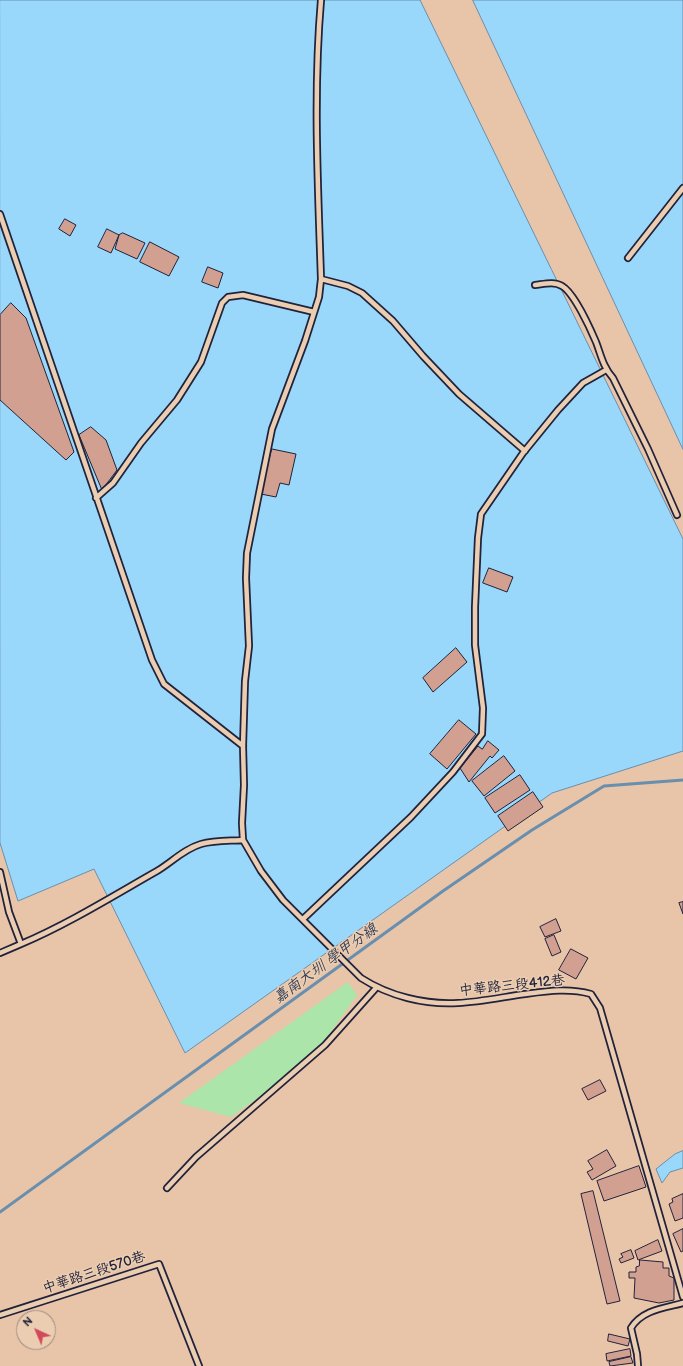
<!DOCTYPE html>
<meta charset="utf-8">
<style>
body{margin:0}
#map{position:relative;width:683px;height:1366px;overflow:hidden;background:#e8c4a9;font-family:"Balsamiq Sans",sans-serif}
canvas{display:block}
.north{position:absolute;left:16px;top:1310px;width:40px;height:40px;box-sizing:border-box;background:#ebceb1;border:1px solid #9b8982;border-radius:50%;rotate:316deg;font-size:11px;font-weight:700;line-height:16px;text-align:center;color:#22223b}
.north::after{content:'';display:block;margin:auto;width:14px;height:18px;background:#d1495b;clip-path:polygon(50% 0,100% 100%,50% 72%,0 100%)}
</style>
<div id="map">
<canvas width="683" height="1366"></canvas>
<div class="north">N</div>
</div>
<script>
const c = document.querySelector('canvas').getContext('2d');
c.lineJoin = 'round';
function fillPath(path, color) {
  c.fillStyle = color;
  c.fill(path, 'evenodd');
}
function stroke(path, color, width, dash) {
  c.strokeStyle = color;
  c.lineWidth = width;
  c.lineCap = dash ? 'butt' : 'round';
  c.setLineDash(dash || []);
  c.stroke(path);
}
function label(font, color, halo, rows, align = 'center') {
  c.font = font + ' "Balsamiq Sans","LXGW WenKai TC",sans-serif';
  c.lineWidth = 3;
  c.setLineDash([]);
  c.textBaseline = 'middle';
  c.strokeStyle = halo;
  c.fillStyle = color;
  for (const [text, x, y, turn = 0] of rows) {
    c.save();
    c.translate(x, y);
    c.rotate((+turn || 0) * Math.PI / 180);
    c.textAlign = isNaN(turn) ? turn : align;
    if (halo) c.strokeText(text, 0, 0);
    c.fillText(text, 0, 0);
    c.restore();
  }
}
const green = new Path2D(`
 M348 982 357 995 312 1059 231 1117 179 1103Z`);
const water = new Path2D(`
 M0 0H420L683 539V751L552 793 185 1053 94 869 18 901 0 843Z
 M473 0H683V449Z
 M683 1151V1168L670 1172 662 1183 656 1169 675 1154Z`);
const stream = new Path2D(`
 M0 1212 443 891 532 830 604 786 683 780`);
const building = new Path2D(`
 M65 219 76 225 70 236 59 229Z
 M107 229 119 235 111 253 98 247Z
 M123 233 145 243 137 259 115 249 119 235Z
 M150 242 179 257 169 276 140 262Z
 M208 267 223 273 218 288 202 282Z
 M11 303 26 318 74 452 66 460 0 400V315Z
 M91 427 106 440 117 470 102 490 79 435Z
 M272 449 296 454 289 485 280 483 276 497 261 494Z
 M489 568 513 577 507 592 483 583Z
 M456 648 467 662 433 692 423 678Z
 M459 720 476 734 447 769 430 754Z
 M488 741 499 750 492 758 490 756 469 782 460 768 478 746 482 749Z
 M504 756 515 771 484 796 472 781Z
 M520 775 530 790 495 813 485 798Z
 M533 792 543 807 508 831 498 816Z
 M683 902V914L679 903Z
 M556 919 561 931 545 937 540 927Z
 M554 935 561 952 552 956 545 939Z
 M571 949 588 958 576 979 559 970Z
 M600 1080 606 1091 588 1100 582 1089Z
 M607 1150 616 1166 592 1180 587 1172 593 1169 588 1161Z
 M639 1166 646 1187 604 1201 597 1181Z
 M593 1191 620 1301 607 1304 581 1194Z
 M683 1194V1218L675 1221 669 1204 673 1202 672 1199Z
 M683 1229V1251L681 1252 673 1234Z
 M658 1240 662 1251 638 1260 635 1251Z
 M631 1250 634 1258 621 1263 619 1259 623 1257 621 1254Z
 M640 1260 663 1262V1268H669V1276L674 1278V1300L659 1303 634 1298 635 1278H629V1272H636V1267L639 1266Z
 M609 1334 630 1339 628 1346 608 1341Z
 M630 1349 631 1356 607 1361 606 1354Z
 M631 1357 633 1363 610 1366 609 1362Z`);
const lane = new Path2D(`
 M321 0C313 93 318 186 321 279L319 297 305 341 272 429 247 553 246 578 249 646 245 681 243 746 244 785 242 823 243 840 261 871 283 900 361 978C389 996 425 1005 458 1003 480 1002 503 997 525 994 548 991 569 988 591 994L600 1008 683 1297
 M0 214 152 660 164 684 243 746
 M628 258 683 188
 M321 279 348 286 362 293 393 321 423 356 459 394 525 451
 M535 285C544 284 554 281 562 286 574 293 590 328 596 342 601 355 603 367 613 378L648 449 677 515
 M96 498 113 483 141 443 177 400 201 362 222 303 228 297 243 295 314 312
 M0 872 9 912 21 944 0 953
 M303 919 411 817 453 772 482 734 483 708 475 645V607L478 538 481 514 523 453 558 410 583 383 606 370
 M21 944C68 924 113 896 157 871 172 862 184 849 201 844 215 840 229 841 243 840
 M167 1188 196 1157 325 1045 376 988
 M0 1315 159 1264 199 1366
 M638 1366 637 1354 631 1328C642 1310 664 1308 683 1303`);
const streetNames = [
 ["中華路三段412巷",512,986,-6],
 ["中華路三段570巷",94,1273,-18]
];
const waterNames = [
 ["嘉南大圳 學甲分線",326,964,-36]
];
fillPath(green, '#ace5a9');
fillPath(water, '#99d8fa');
stroke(water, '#698fae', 1);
stroke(stream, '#698fae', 3);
fillPath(building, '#d2a090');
stroke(building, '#22223b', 1);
stroke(lane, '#22223b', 8);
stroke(lane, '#ebceb1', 4.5);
label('14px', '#22223b', '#ebceb1', streetNames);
label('italic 15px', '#343d58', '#ebceb1', waterNames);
</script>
